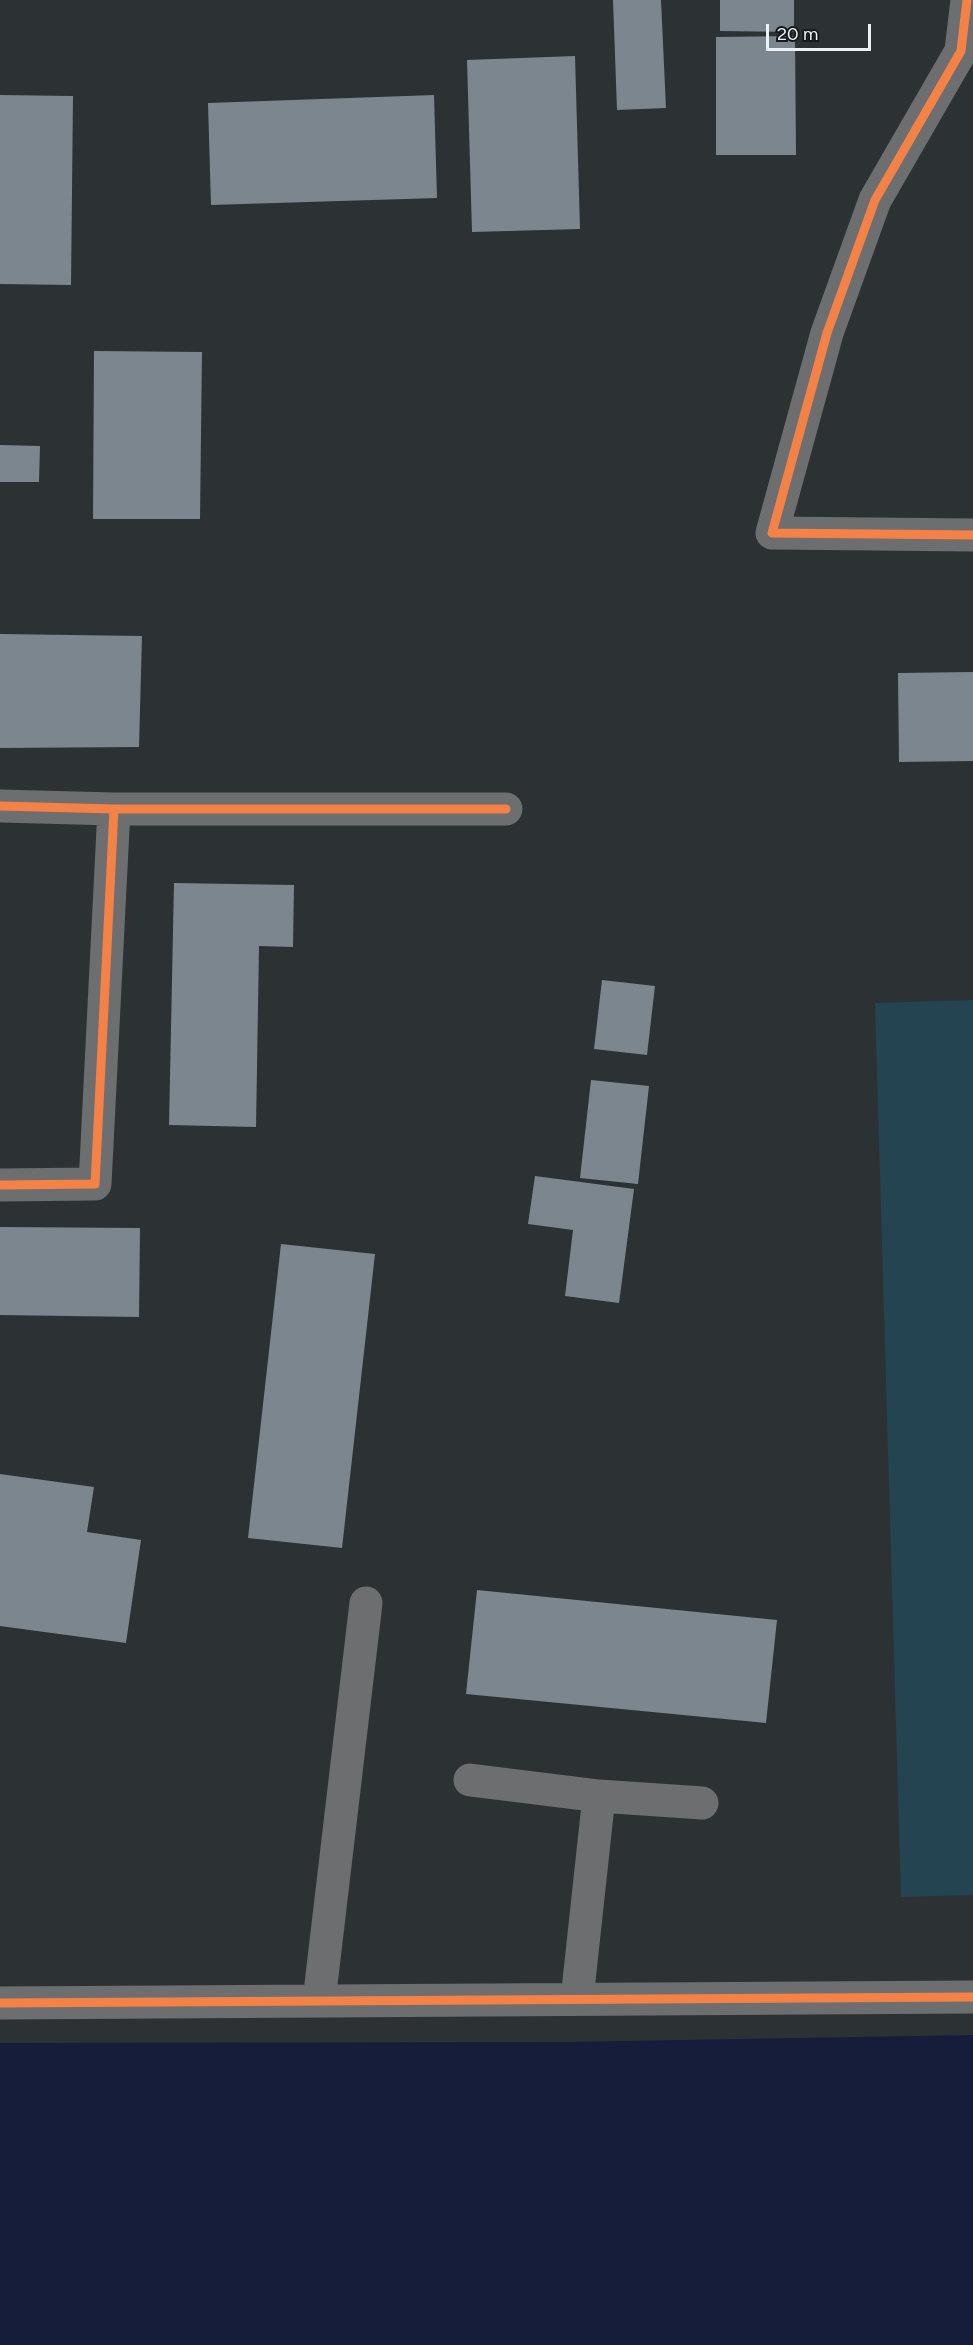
<!DOCTYPE html>
<style>
body{margin:0}
#map{position:relative;width:973px;height:2345px;overflow:hidden;background:#2c3234;font-family:Figtree,sans-serif}
canvas{display:block}
.scale{position:absolute;left:766px;top:24px;width:105px;height:27px;box-sizing:border-box;border:3px solid #ebf2f5;border-top:0;padding-left:8px;font-size:18px;line-height:21px;white-space:nowrap;color:#ebf2f5;-webkit-text-stroke:4px #151a1c;paint-order:stroke}
</style>
<div id="map">
<canvas width="973" height="2345"></canvas>
<div class="scale">20 m</div>
</div>
<script>
const c = document.querySelector('canvas').getContext('2d');
c.lineJoin = 'round';
function fillPath(path, color) {
  c.fillStyle = color;
  c.fill(path, 'evenodd');
}
function stroke(path, color, width, dash) {
  c.strokeStyle = color;
  c.lineWidth = width;
  c.lineCap = dash ? 'butt' : 'round';
  c.setLineDash(dash || []);
  c.stroke(path);
}
const green = new Path2D(`
 M973 1000V1895L901 1897 875 1003Z`);
const water = new Path2D(`
 M973 2035V2345H0V2043L565 2042Z`);
const building = new Path2D(`
 M613 0H661L666 108 617 110Z
 M720 0H794V32L720 31Z
 M795 36 796 155H716V37Z
 M575 56 580 229 472 232 467 60Z
 M0 95 73 96 71 285 0 284Z
 M434 95 437 198 211 205 208 103Z
 M94 351 202 352 200 519H93Z
 M0 445 40 446 39 482H0Z
 M0 634 142 636 139 747 0 748Z
 M973 672V761L899 762 898 673Z
 M174 883 294 885 293 947 259 946 256 1127 169 1125Z
 M602 980 655 986 647 1055 594 1049Z
 M591 1080 649 1086 638 1184 580 1178Z
 M535 1176 634 1189 619 1303 565 1296 573 1230 528 1224Z
 M0 1227 140 1228 139 1317 0 1315Z
 M281 1244 375 1254 342 1548 248 1538Z
 M0 1474 94 1487 87 1532 141 1540 126 1643 0 1626Z
 M477 1590 777 1620 766 1723 466 1694Z`);
const minor = new Path2D(`
 M967 0 961 51 875 200 827 333 772 533 973 535
 M0 806 114 809H506
 M0 1185 95 1184 114 809
 M470 1780 599 1796
 M577 1999 599 1796 702 1803
 M319 2001 366 1603
 M0 2003 973 1997`);
const cycleway = new Path2D(`
 M967 0 961 51 875 200 827 333 772 533 973 535
 M0 806 114 809H506
 M0 1185 95 1184 114 809
 M0 2003 973 1997`);
fillPath(green, '#254451');
fillPath(water, '#161d3b');
fillPath(building, '#7c868e');
stroke(minor, '#6c6e70', 33);
stroke(cycleway, '#f48246', 9);
</script>
